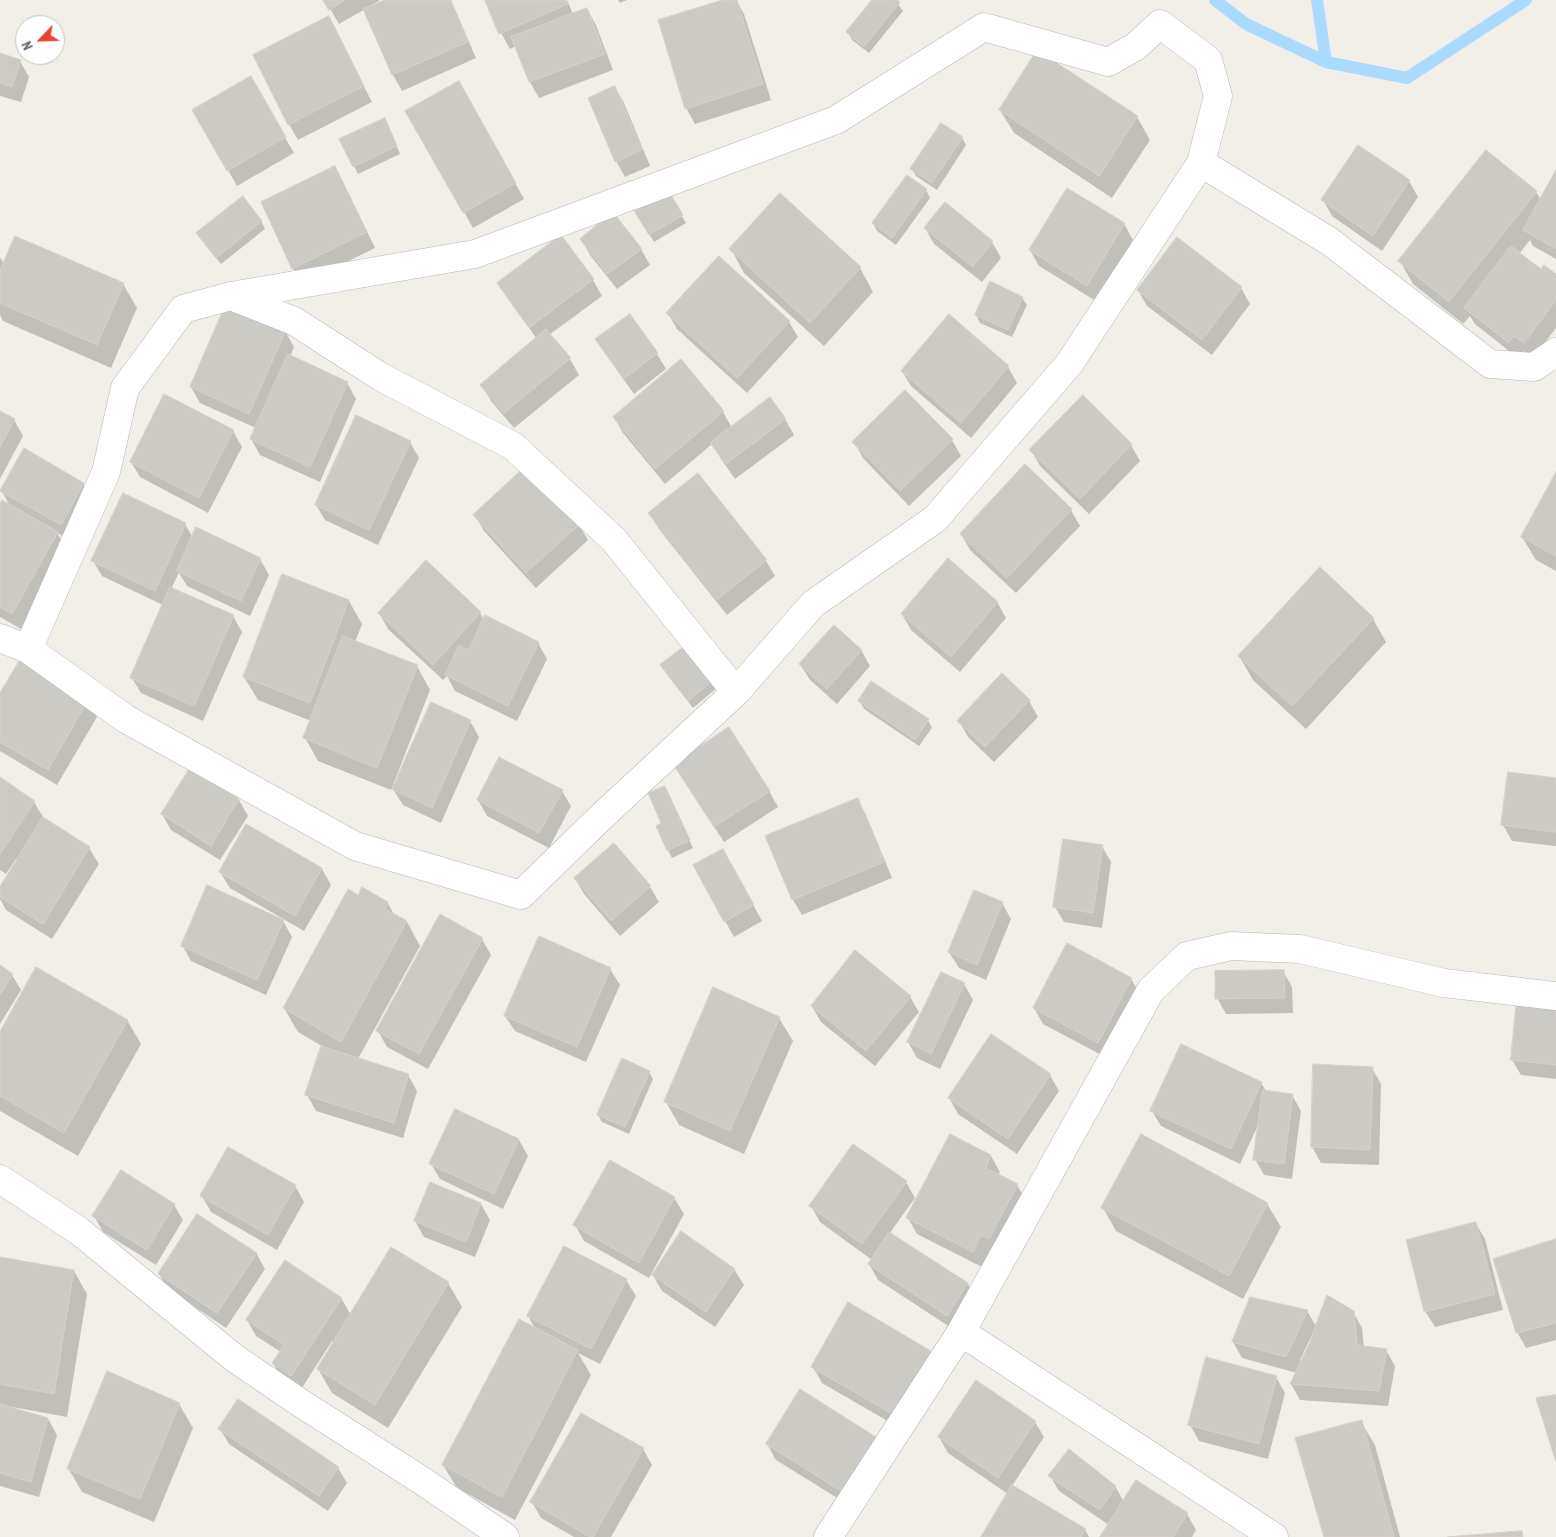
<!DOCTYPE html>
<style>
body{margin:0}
#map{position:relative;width:1556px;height:1537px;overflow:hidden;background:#f1efe8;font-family:"PT Sans Narrow",sans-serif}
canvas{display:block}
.north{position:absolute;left:15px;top:15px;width:50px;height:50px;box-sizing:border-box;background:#fff;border:1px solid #bfc1c3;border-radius:50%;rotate:246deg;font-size:14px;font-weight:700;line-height:20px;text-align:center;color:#5f6368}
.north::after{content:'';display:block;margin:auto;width:18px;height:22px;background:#ea4335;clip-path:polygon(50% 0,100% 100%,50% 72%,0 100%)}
</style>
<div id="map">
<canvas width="1556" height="1537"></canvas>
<div class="north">N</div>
</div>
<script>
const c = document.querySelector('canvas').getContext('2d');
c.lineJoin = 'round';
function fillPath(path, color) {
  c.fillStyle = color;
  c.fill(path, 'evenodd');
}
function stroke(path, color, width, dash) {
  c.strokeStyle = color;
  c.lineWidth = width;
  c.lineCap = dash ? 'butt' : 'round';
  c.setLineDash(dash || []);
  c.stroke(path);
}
const shadow = new Path2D(`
 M325 0H380L372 5 373 6 388 0H451L476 58 402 91 393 75 365 9 339 24Z
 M486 0H567L573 14 587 9 596 25 613 70 539 98 530 82 516 46 510 49 501 33Z
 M618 0H627L620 3Z
 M728 0H736L744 14 771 100 695 124 686 108Z
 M874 0H895L903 11 869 53 852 40 848 32Z
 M337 34 372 102 298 140 289 124Z
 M0 55 20 61 29 77 21 102 0 96Z
 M250 78 294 153 237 186 194 110Z
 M458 83 524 199 473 228 407 112Z
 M615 87 624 103 650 166 625 177 616 161Z
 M1000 110 1137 117 1150 140 1112 198 1014 133Z
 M388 127 400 154 358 174 354 166Z
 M962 138 966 145 937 190 916 176 912 169Z
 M335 168 344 184 375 248 302 284 293 268Z
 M1556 173V259L1533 246 1530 240 1519 254 1541 271 1556 275V328L1533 358 1524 351 1518 358 1475 324 1470 316 1463 324 1413 284 1400 261 1536 192 1541 200Z
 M1409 181 1418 197 1382 251 1332 216 1323 200Z
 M666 190 686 223 654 242 634 209Z
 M926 190 930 198 896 245 877 231 873 223Z
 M945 204 992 242 1001 258 982 282 934 244 925 228Z
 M261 221 265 229 221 264 202 240Z
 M1124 224 1133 240 1096 301 1039 266 1030 250Z
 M561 237 593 280 602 296 549 335 570 359 579 375 514 428 491 401 482 385 537 339 508 299 499 283Z
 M581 239 641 249 650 265 617 289 590 255Z
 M731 249 860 268 873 292 824 346 744 273Z
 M0 257 4 264 123 284 137 308 111 368 3 321 0 315Z
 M1241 288 1250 304 1212 355 1147 306 1138 290Z
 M1022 298 1027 305 1012 337 980 323 976 315Z
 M668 313 789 322 798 337 747 393 677 329Z
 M630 316 657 354 666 369 634 394 606 355 597 340Z
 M949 316 1008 367 1017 383 971 438 911 386 902 371Z
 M285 331 294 347 290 357 347 383 356 399 320 482 260 455 251 439 256 428 200 403 191 387Z
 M1083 397 1131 445 1140 461 1089 514 1040 466 1031 450Z
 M0 412 14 420 23 436 0 479Z
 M723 412 732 428 785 419 794 435 735 479 721 459 712 444 665 484 623 433 614 417Z
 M233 431 242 447 208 513 140 477 131 462Z
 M952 440 961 456 909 506 863 458 854 442Z
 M410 442 419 458 378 545 325 520 316 505Z
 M1556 475V571L1536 560 1522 537Z
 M83 483 92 499 70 540 57 533 66 548 21 629 0 617V505L10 506 1 490Z
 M1071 510 1080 526 1016 593 970 550 961 534Z
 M650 514 766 561 775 576 727 615 659 529Z
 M475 515 579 525 588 540 536 588 484 531Z
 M185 524 193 538 260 559 269 575 250 616 187 586 179 573 171 589 233 616 242 632 203 721 141 693 132 678 163 605 102 576 93 561Z
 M426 562 480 613 484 620 538 643 547 659 517 721 455 691 447 676 443 680 388 629 379 613Z
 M349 601 362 624 355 642 417 666 430 690 391 790 318 761 305 738 311 721 258 700 244 677Z
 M997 602 1006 618 960 672 911 630 902 614Z
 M1373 619 1386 642 1306 729 1253 680 1239 656Z
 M686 647 717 688 693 708 666 673Z
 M861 650 870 666 837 704 810 680 800 664Z
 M0 696 88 701 97 717 57 785 0 751Z
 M860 701 928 720 932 728 919 746 864 709Z
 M1029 701 1038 717 994 762 968 737 959 721Z
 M470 721 479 737 441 823 403 805 393 789Z
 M190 769 239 800 248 816 220 860 171 830 162 814Z
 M0 779 34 802 43 817 89 848 99 864 52 939 6 910 0 899V889L18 860 16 859 6 874 0 870Z
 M684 780 769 791 778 807 724 842Z
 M1556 780V846L1512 841 1503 825Z
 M665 787 693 848 672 858 668 850 663 824Z
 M562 791 571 806 549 848 487 816 478 800Z
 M857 799 866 815 892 878 802 915 793 900 767 836Z
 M247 826 322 869 331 885 304 931 230 888 220 872Z
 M1102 846 1111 862 1102 928 1064 922 1055 907Z
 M732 866 762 921 734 937 725 921Z
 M575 878 650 887 659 902 620 936 584 894Z
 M359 896 387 902 395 916 407 922 420 946 358 1059 408 1075 417 1091 403 1138 316 1111 307 1095 322 1046 298 1032 284 1008Z
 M1002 903 1011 919 986 980 959 968 949 952Z
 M283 921 292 937 266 995 191 961 182 945Z
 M482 939 491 955 428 1069 387 1047 378 1031Z
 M0 967 12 975 21 990 0 1024Z
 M610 969 620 985 586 1062 515 1031 505 1016Z
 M1283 971 1292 987 1293 1013 1226 1014 1217 998Z
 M1131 979 1140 994 1107 1058 1043 1024 1034 1008Z
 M964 984 973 1000 940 1069 917 1058 908 1042Z
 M910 997 919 1012 875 1066 821 1022 812 1006Z
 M1556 1002V1079L1521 1075 1512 1060Z
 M779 1018 793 1041 744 1154 679 1125 666 1102Z
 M127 1020 141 1044 78 1156 0 1111V1034Z
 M1315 1065 1372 1068 1381 1084 1379 1165 1321 1163 1312 1147Z
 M649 1072 653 1079 629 1134 602 1122 598 1115Z
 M1050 1075 1059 1091 1017 1154 958 1114 949 1098Z
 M1261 1083 1266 1091 1292 1095 1301 1111 1292 1179 1264 1175 1255 1159 1259 1123 1240 1164 1161 1126 1152 1111Z
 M455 1111 519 1140 528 1156 503 1209 440 1179 431 1164Z
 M991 1156 1000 1172 998 1175 1017 1185 1026 1201 998 1254 990 1250 982 1267 917 1234 908 1218Z
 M610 1162 674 1198 684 1214 649 1278 584 1241 575 1225Z
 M906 1182 915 1198 889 1234 968 1284 977 1300 956 1331 878 1280 869 1264 872 1260 820 1222 811 1206Z
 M430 1184 481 1204 490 1220 475 1257 424 1237 415 1221Z
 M295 1186 304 1202 277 1250 211 1212 202 1196Z
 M1267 1204 1281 1227 1243 1299 1116 1231 1103 1208Z
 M174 1205 183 1220 156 1265 103 1232 94 1216Z
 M1476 1224 1485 1239 1503 1310 1435 1327 1425 1311Z
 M1556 1240V1340L1526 1348 1517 1332Z
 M564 1247 626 1280 636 1296 600 1364 578 1353 591 1375 515 1520 457 1488 443 1465 536 1330 528 1316Z
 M391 1248 448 1283 462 1307 388 1428 332 1393 318 1369 334 1343 332 1341 300 1391 282 1379 273 1363 281 1352 256 1336 247 1320 341 1298 351 1315Z
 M256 1253 265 1269 226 1328 168 1289 159 1274Z
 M0 1260 74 1271 87 1294 67 1417 12 1407V1409L48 1419 57 1435 39 1497 0 1486Z
 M734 1269 744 1285 715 1327 662 1291 653 1275Z
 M1307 1311 1317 1328 1353 1312 1362 1328 1364 1347 1386 1350 1395 1366 1388 1406 1300 1400 1291 1384 1297 1373 1242 1358 1233 1342ZM1312 1335 1314 1336 1303 1361 1300 1360Z
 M930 1352 939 1368 903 1430 822 1383 813 1367Z
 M1276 1377 1285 1393 1268 1459 1199 1441 1190 1425Z
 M179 1404 193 1428 154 1522 82 1492 68 1468Z
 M1035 1422 1044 1437 1012 1486 1085 1530 1089 1537H983L1008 1494 948 1453 939 1437Z
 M1361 1422 1375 1445 1400 1537H1325Z
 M220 1429 338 1468 347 1483 328 1511 229 1444Z
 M767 1444 887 1455 855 1509 776 1460Z
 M643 1449 652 1465 611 1537H574L541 1518 532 1502Z
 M1050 1476 1115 1486 1124 1502 1187 1514 1196 1530 1192 1537H1102L1109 1525 1059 1491Z`);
const stream = new Path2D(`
 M1215 0 1246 24 1326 62 1407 78 1526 0
 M1317 0 1326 62`);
const building = new Path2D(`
 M323 0H345L329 10Z
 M385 0H450L468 42 392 75 363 9Z
 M485 0H566L568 4 499 34Z
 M723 0H737L763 84 685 109 658 20Z
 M872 0H897L900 2 864 47 846 32Z
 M587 8 605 54 529 82 511 37Z
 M329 16 364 86 288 125 253 55Z
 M1037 50 1138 116 1099 176 999 110Z
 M0 53 21 60 12 87 0 83Z
 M251 76 286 137 227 171 192 110Z
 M459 81 516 183 463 213 405 111Z
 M615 86 642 150 615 162 588 98Z
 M385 118 397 146 353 167 339 139Z
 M941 123 963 137 932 183 910 169Z
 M1358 145 1410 180 1373 236 1321 200Z
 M1486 150 1537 191 1449 302 1398 261Z
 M335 166 367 232 292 269 261 202Z
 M1556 170V249L1523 230Z
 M907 175 927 189 892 238 872 223Z
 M667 188 683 215 649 235 633 209Z
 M1067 188 1125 223 1087 286 1029 250Z
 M780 193 861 267 810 323 729 249Z
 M243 196 262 221 216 258 196 233Z
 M945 202 993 241 973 267 924 228Z
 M613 212 642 249 607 274 580 239Z
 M561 235 594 279 529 328 497 283Z
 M15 236 124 283 97 345 0 303V271Z
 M1177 237 1242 287 1202 340 1137 290Z
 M1511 246 1541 269 1544 265 1556 274V300L1524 343 1514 336 1509 343 1464 308Z
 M719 256 790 321 737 378 666 313Z
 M990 281 1023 297 1008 330 975 315Z
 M226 304 286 330 249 414 190 387Z
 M630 314 658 353 624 379 595 339Z
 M949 314 1009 366 961 423 901 371Z
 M546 329 571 358 504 413 480 385Z
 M288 354 348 382 310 467 250 439Z
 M681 359 724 411 655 469 613 417Z
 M905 390 953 439 900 491 852 442Z
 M164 394 234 430 199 498 130 462Z
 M1083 395 1132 444 1080 499 1029 450Z
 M770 397 786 419 726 464 710 443Z
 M0 411 15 419 0 447Z
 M356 415 411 441 369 530 315 505Z
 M24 448 84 483 61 525 0 491Z
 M1025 464 1072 509 1007 578 960 534Z
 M527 465 580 524 526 573 473 515Z
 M1556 472V556L1521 537Z
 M698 473 767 560 717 600 648 513Z
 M123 493 186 523 155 591 91 561Z
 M2 500 58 532 12 614 0 607V503Z
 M196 527 261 558 241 601 177 571Z
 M948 558 998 602 951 657 901 614Z
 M426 560 481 612 433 665 378 613Z
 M1320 567 1374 618 1292 706 1238 656Z
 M282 574 349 600 310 703 243 677Z
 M170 587 234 615 194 706 130 678Z
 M485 615 539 642 508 706 445 675 459 645 468 650Z
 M834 625 862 650 827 689 799 664Z
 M343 636 418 665 377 768 303 738Z
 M686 645 714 680 688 701 660 665Z
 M20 660 88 700 48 770 0 742V693Z
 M1002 673 1030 700 985 747 957 721Z
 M871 681 929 719 915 740 858 701Z
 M431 702 471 720 432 808 392 789Z
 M729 727 770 791 714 827 673 764Z
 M499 757 563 790 539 833 477 800Z
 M190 768 239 799 211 846 161 814Z
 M1508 772 1556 778V832L1501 825Z
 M0 777 35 801 0 854Z
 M665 786 690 840 667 851 656 826 661 823 648 793Z
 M858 798 884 862 792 900 765 836Z
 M43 817 90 847 43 924 0 897V887Z
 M246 824 322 868 295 916 219 872Z
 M1063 839 1103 845 1093 913 1053 907Z
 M614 843 651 886 611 921 574 878Z
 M723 849 754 905 724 922 693 865Z
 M207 885 284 920 257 980 181 946Z
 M362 887 388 902 385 909 407 921 341 1042 283 1008 348 889 358 895Z
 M974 890 1003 902 977 965 948 952Z
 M440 914 483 938 419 1054 376 1031Z
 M539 936 611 968 577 1047 504 1016Z
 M1067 943 1132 978 1098 1043 1033 1008Z
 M855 950 911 996 866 1051 811 1006Z
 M0 965 13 974 0 995Z
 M36 967 128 1020 64 1133 0 1096V1032Z
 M1284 970 1285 998 1215 999V971Z
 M941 972 965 983 931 1054 907 1042Z
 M713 987 780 1017 730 1131 664 1102Z
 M1517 997 1556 1001V1065L1511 1060Z
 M991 1034 1051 1074 1008 1139 948 1098Z
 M1181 1044 1262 1082 1231 1149 1150 1111Z
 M321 1046 409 1074 394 1123 305 1095Z
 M622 1058 650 1071 625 1127 597 1115Z
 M1313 1064 1373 1067 1370 1150 1311 1147Z
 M1263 1090 1293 1094 1284 1164 1253 1160Z
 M455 1109 519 1139 494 1194 429 1164Z
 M950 1134 991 1155 986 1168 1018 1184 989 1239 981 1235 973 1252 906 1218Z
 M1141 1134 1268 1203 1229 1276 1101 1208Z
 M853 1144 907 1181 862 1244 809 1206Z
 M228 1147 296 1185 268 1235 200 1196Z
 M610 1160 675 1197 639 1263 573 1225Z
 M121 1170 175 1204 147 1250 92 1216Z
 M430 1182 481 1203 466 1242 414 1221Z
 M197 1214 257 1253 217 1313 158 1274Z
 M1476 1222 1495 1294 1424 1312 1406 1240Z
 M681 1231 735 1269 706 1312 652 1275Z
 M889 1232 968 1283 947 1316 868 1264Z
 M1556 1239V1323L1516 1333 1493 1259Z
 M564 1246 627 1279 591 1349 527 1316Z
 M391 1247 449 1282 375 1405 317 1369Z
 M0 1257 74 1270 54 1394 0 1384Z
 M285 1260 342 1298 291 1376 272 1363 284 1345 246 1320Z
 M1327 1295 1354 1311 1357 1345 1387 1349 1379 1391 1290 1384 1309 1344Z
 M1250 1297 1308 1310 1286 1357 1232 1342Z
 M848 1302 931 1351 894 1415 811 1367Z
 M519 1319 578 1350 502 1497 442 1465Z
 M1206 1357 1277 1376 1259 1444 1188 1425Z
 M107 1371 180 1403 140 1499 67 1469Z
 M976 1380 1036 1421 998 1478 938 1437Z
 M800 1389 879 1439 846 1494 766 1444Z
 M1556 1395V1462L1536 1398Z
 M238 1399 339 1467 319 1496 218 1429Z
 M0 1404 48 1418 31 1482 0 1473Z
 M581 1413 644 1448 593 1537H590L530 1502Z
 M1362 1420 1394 1537H1324L1295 1438Z
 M1069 1449 1116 1486 1100 1510 1048 1476Z
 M1136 1480 1188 1513 1173 1537H1100Z
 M1012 1485 1086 1529 1081 1537H981Z
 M1522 1531 1523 1537H1448Z`);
const minor = new Path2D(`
 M231 296 475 254 836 120 984 27 1108 62 1135 47 1160 24 1208 60 1218 96 1201 163
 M0 638 28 649 126 719 355 846 521 895 600 818 736 692 813 604 935 519 1069 364 1201 163 1329 241 1490 364 1534 367 1556 352
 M28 649 106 472 125 388 183 309 231 296 294 321 381 377 513 446 614 540 736 692
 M0 1179 79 1231 233 1357 299 1402 421 1480 505 1537
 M961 1332 1274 1537
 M828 1537 961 1332 1151 990 1187 956 1231 946 1300 949 1444 983 1556 996`);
fillPath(shadow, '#0003');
stroke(stream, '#aadaff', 12);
fillPath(building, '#cccac5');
stroke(building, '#d6d1c6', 1);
stroke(minor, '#b5b8bc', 29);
stroke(minor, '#fff', 28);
</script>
